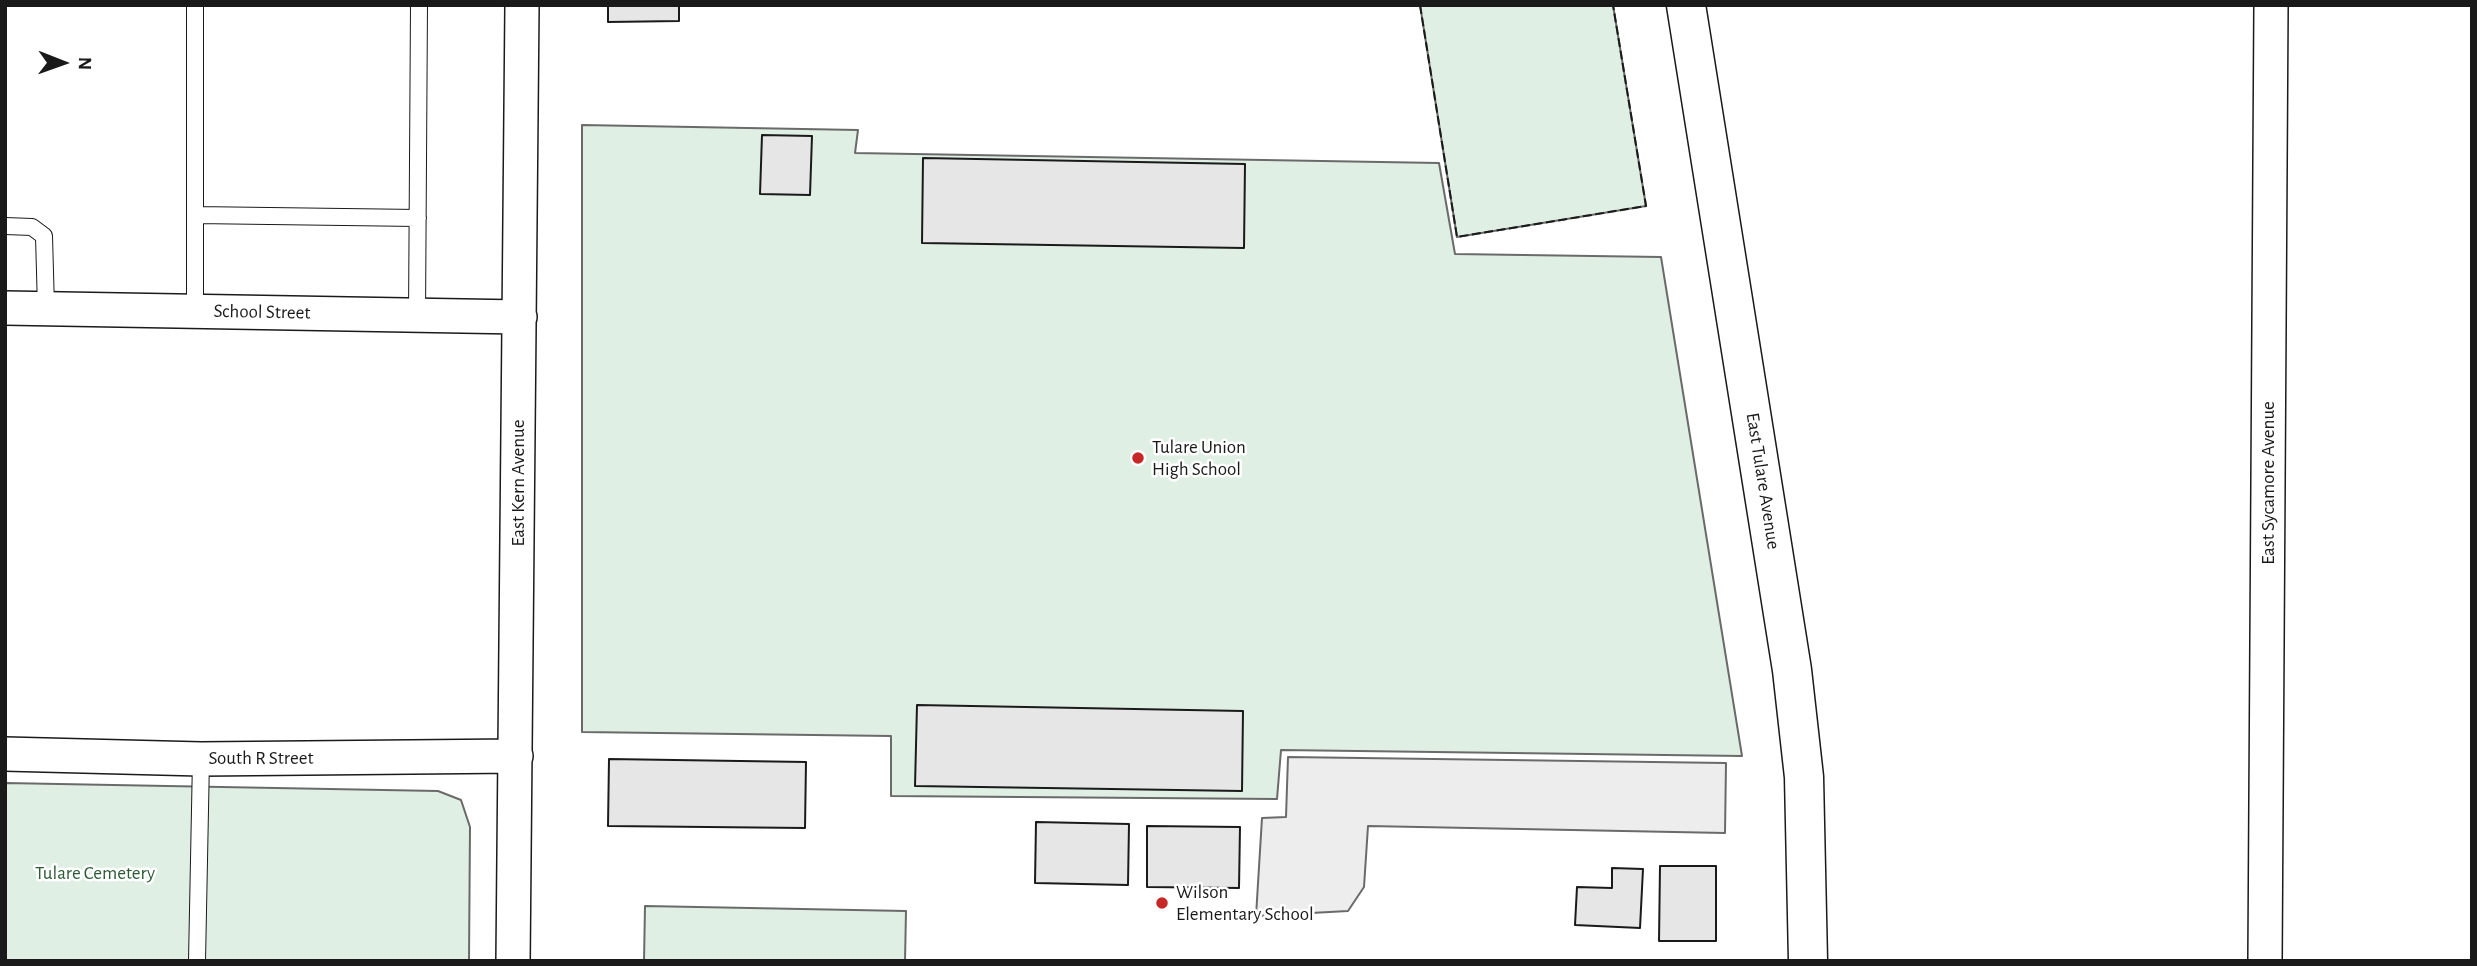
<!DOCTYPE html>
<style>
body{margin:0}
#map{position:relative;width:2477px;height:966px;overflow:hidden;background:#fff;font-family:"Alegreya Sans",sans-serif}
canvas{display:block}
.frame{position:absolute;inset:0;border:7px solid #1a1a1a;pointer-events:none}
.north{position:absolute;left:28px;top:28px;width:70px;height:70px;-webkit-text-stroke:5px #fff;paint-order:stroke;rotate:91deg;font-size:19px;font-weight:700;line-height:28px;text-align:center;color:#1a1a1a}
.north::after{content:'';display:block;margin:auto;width:24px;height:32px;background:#1a1a1a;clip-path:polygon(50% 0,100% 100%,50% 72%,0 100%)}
</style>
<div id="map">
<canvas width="2477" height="966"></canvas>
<div class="frame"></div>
<div class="north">N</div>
</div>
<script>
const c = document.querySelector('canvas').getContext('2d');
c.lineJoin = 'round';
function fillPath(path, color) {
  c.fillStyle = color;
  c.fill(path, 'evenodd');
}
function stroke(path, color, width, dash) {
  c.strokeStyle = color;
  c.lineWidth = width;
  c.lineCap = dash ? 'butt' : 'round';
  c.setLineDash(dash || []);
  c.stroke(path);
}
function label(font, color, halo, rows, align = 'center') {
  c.font = font + ' "Alegreya Sans",sans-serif';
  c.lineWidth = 5;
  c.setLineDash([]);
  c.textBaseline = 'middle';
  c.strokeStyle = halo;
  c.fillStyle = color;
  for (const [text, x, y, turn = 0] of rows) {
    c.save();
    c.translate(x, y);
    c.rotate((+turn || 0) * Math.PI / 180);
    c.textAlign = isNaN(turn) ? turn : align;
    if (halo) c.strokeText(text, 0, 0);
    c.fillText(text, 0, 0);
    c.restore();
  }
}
const green = new Path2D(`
 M1420 5H1613L1646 206 1457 237Z
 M582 125 858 130 855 153 1439 163 1455 254 1661 257 1742 756 1281 750 1277 799 891 796V736L582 732Z
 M5 783 438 791 461 800 470 827 469 961H5Z
 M645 906 906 911 905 961H644Z`);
const parking = new Path2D(`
 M1288 757 1726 763 1725 833 1368 826 1364 887 1348 911 1256 916 1262 818 1286 817Z`);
const building = new Path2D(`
 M608 5H679V21L608 22Z
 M762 135 812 136 810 195 760 194Z
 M923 158 1245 164 1244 248 922 243Z
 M917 705 1243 711 1242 791 915 786Z
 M609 759 806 762 805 828 608 826Z
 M1036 822 1129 824 1128 885 1035 883Z
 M1147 826 1240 827 1239 888 1147 887Z
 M1660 866H1716V941H1659Z
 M1612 868 1643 869 1640 928 1575 925 1577 887 1612 888Z`);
const lane = new Path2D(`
 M195 215 418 218
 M5 226 32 227 44 236 46 308
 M195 311V5
 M417 316 419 5
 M197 961 201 759`);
const street = new Path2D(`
 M5 308 520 317
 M5 754 201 759 516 756
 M513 961 522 5
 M2265 961 2271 5`);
const primary = new Path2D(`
 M1686 5 1792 670 1804 777 1808 961`);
const fence = new Path2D(`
 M1420 5 1457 237 1646 206 1613 5`);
const markers = [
 [1138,458,7,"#c62828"],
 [1162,903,7,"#c62828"]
];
const streetNames = [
 ["School Street",262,312,1],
 ["East Tulare Avenue",1763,481,81],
 ["East Kern Avenue",518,483,-90],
 ["East Sycamore Avenue",2268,483,-90],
 ["South R Street",261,758]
];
const poiNames = [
 ["Tulare Union",1152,447],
 ["High School",1152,469],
 ["Wilson",1176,892],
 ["Elementary School",1176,914]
];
const parkNames = [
 ["Tulare Cemetery",95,873]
];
fillPath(green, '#e0efe3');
stroke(green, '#6a6a6a', 2);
fillPath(parking, '#ededed');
stroke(parking, '#6a6a6a', 2);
fillPath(building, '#e6e6e6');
stroke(building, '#1a1a1a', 2);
stroke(lane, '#1a1a1a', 18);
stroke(street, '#1a1a1a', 36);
stroke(primary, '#1a1a1a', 41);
stroke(lane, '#fff', 16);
stroke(street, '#fff', 33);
stroke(primary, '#fff', 38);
stroke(fence, '#1a1a1a', 2, [9, 3.5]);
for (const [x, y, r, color] of markers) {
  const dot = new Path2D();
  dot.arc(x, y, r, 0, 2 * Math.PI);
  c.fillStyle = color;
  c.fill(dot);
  stroke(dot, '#fff', 2.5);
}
label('19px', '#1a1a1a', '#fff', streetNames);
label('19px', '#1a1a1a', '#fff', poiNames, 'left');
label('19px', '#2b5a34', '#fff', parkNames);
</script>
